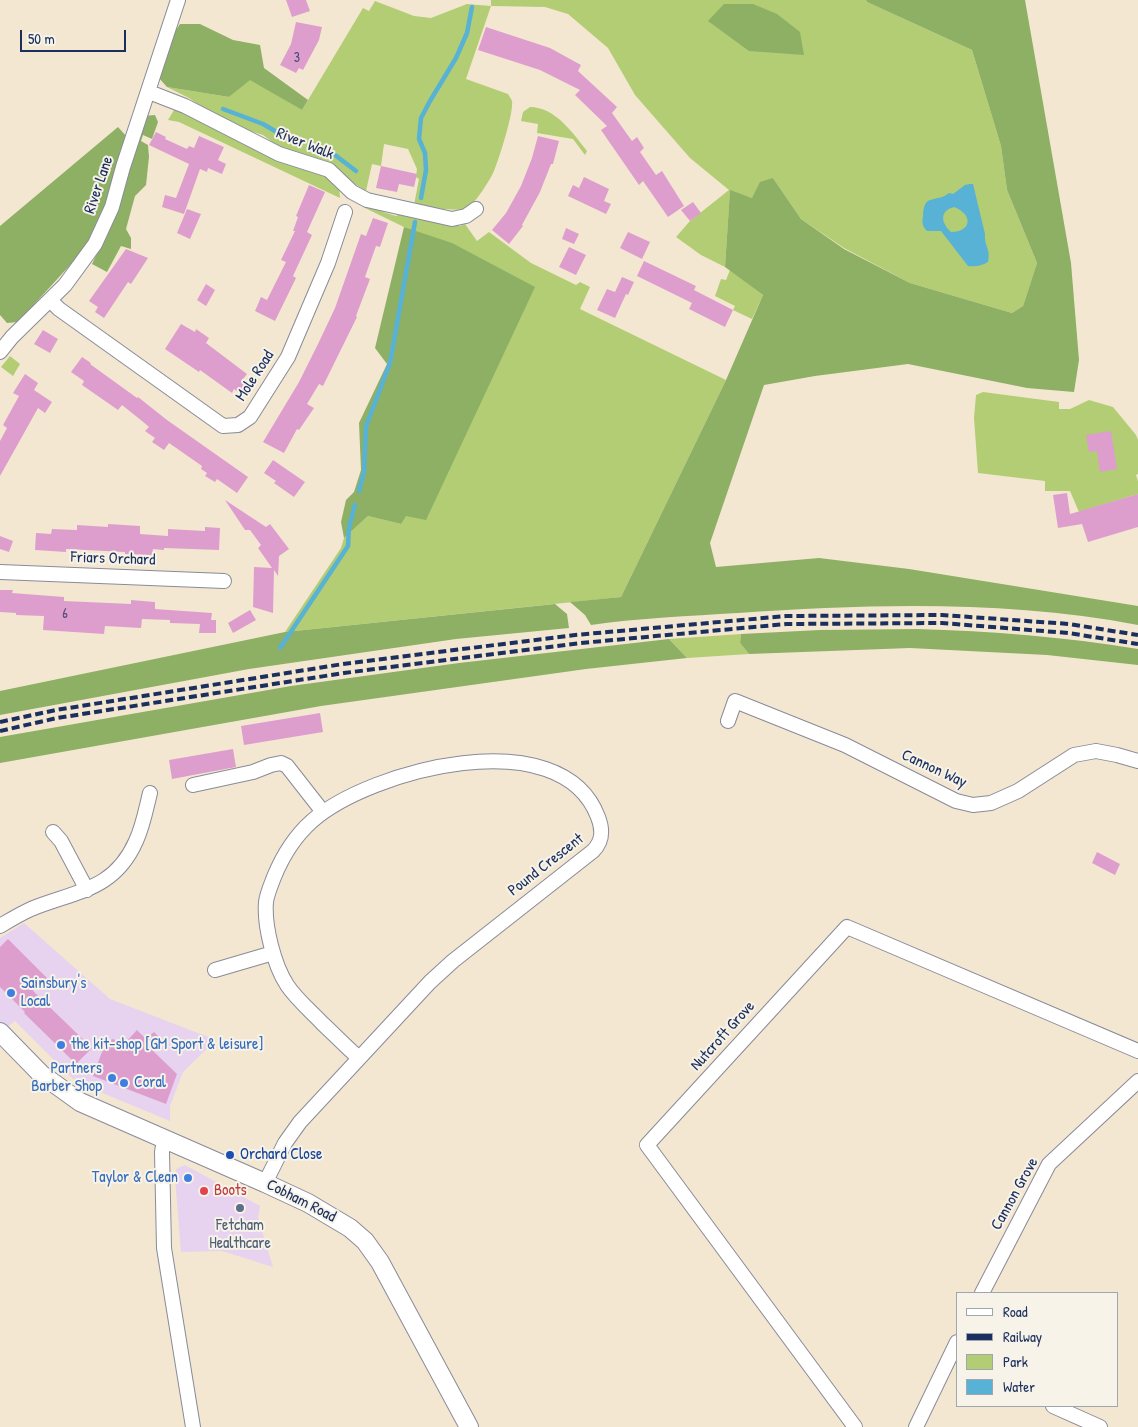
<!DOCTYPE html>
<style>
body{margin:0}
#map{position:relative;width:1138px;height:1427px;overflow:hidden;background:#f4e7d1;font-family:"Patrick Hand",sans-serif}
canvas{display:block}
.legend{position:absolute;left:956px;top:1292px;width:162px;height:115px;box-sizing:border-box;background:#f7f3e8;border:1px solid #9fa5b1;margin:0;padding:6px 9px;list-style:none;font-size:15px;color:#1b2f5e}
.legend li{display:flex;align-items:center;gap:10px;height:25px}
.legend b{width:25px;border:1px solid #9fa5b1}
.scale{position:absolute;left:20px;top:30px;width:106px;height:22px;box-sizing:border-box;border:2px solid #1b2f5e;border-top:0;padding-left:6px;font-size:15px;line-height:18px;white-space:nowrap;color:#1b2f5e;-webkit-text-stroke:4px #f7f3e8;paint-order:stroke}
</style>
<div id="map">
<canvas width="1138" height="1427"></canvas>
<ul class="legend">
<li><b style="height:6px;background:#fff"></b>Road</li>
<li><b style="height:6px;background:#1b2f5e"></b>Railway</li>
<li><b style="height:14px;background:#b2cd73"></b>Park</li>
<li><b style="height:14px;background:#57b2d5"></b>Water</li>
</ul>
<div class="scale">50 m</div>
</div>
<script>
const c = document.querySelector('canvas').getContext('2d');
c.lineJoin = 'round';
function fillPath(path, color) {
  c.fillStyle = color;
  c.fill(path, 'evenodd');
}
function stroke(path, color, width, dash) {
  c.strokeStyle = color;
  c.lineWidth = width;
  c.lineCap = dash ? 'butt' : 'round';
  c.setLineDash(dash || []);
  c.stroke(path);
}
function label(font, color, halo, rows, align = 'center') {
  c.font = font + ' "Patrick Hand",sans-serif';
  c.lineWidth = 4;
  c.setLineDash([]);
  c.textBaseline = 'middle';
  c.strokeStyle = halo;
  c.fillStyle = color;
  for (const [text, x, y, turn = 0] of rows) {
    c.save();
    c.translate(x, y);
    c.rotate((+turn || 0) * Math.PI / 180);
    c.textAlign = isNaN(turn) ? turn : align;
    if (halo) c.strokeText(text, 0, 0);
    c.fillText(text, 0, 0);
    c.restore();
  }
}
const built = new Path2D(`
 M24 923 110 999 216 1040 183 1072 170 1106V1121L76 1082 15 1021 0 1033V938Z
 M185 1165 260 1206 258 1218 273 1267 222 1251 181 1252 175 1177 176 1169Z`);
const green = new Path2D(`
 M491 0H866L867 2 972 50 1001 146 1007 190 1037 263 1023 306 1012 313 910 283 844 248 801 219 773 178 752 198 730 191 725 267 701 255 676 237 690 221 729 190 690 158 635 95 608 48 568 14 545 7 491 6 466 79 508 94C509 96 511 98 512 101 514 112 499 159 494 171 490 180 475 204 467 208 458 212 424 207 414 205L419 179 416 177 417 169 408 149 384 144 381 166 372 164 366 191 355 184 330 162 279 147 263 135 244 129 206 110 189 98 167 87 229 97 250 79 302 110 363 8 369 11 375 1 414 16 431 18 467 4 491 6Z
 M530 107C555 107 573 133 587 151L585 155 573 139 537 133 538 124 521 121 523 112Z
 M181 109 319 171 339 187 340 198 179 122 168 120 174 110Z
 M366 205 381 208 383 212 396 216 402 213 460 226 465 224 477 241 489 232 531 263 576 285 580 282 590 287 580 309 726 380 621 597 285 632 341 548 344 538 368 516 401 524 421 234 404 227 363 207Z
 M730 270 763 295 752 319 733 310 735 306 715 296 721 279 726 280Z
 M10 356 20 364 13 376 1 367Z
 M983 392 1059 402V409H1070L1089 400 1113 407 1136 435 1138 440V474L1136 475 1138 481V494L1079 512 1070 491H1045V481L978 473 974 418 976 395Z
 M741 634 740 643 749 654 687 658 669 639Z`);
const forest = new Path2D(`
 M866 0H1025L1071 263 1079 360 1074 392 1027 388 908 364 815 376 764 385 710 543 716 567 819 558 909 569 1138 606V625C1006 600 871 604 738 613 689 616 640 618 591 625L585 615 570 602 621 597 726 380 763 295 725 267 730 190 752 198 760 182 773 178 801 219 844 249 910 283 1012 313 1023 306 1037 263 1007 190 1001 146 972 50 867 2Z
 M724 4H753L777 14 800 32 804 55 749 51 708 21Z
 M180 24H200L233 40 260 45 264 68 308 100 302 110 250 80 229 97 167 87 158 77 170 39Z
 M155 115 158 122 152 139 143 135 141 141 148 145 149 157 146 185 135 196 126 229 131 238V249L121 246 107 272 92 264 105 237 143 116Z
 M118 127 127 137 107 207 82 252 18 322 7 323 0 315V226Z
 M404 227 452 243 535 287 426 520 406 516 401 524 368 516 344 538 341 522 346 500 354 492 361 470 359 423 387 364 375 348Z
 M555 604 567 614 569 628 456 639 249 669 0 715V691L285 632Z
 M917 629C991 631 1065 637 1138 649V665L1047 655 910 648 749 654 740 643 741 634 820 630Z
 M669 639 687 658 586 669 321 706 0 763V737L291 686 459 663Z`);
const water = new Path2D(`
 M970 184H973L985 234C984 246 991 249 988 262 981 266 976 267 968 266L941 231H927C922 226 922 222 923 216 924 192 935 204 949 193L953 194 965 185ZM954 207C973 214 972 232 951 232 941 223 939 211 954 207Z`);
const stream = new Path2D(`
 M223 109 263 124 287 138
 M310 145 335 155 356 171
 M421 198 426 170 425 153 419 139 421 118 430 101 456 58 467 33 472 7
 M359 491 364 472 366 426 390 363 415 222
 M280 648 348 546 349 527 355 505`);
const building = new Path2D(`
 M286 0H306L310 11 292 17Z
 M296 22 322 27 319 40 303 70 299 68 296 73 280 65 291 44Z
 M486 27 550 48 581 65 578 71 617 107 612 113 632 141 637 137 644 148 640 152 656 175 662 171 684 206 668 217 643 181 639 185 601 130 607 126 575 95 580 90 540 70 478 50Z
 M156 132 166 137 165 139 187 149 189 146 194 148 199 136 224 147 218 160 226 164 222 174 208 168 207 172 200 169 184 214 162 207 165 195 176 198 189 164 149 145Z
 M538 136 559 141 553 164H551L540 192 522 225 523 226 509 244 492 230 506 213 521 186 532 158Z
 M381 166 417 174 414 187 399 184 397 192 376 188Z
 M584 177 609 189 604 201 611 204 606 214 568 196 573 185 579 188Z
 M309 185 325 192 307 232 312 235 293 276 296 278 275 321 255 311 261 297 267 300 286 262 281 260 295 231H293L298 217 296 216Z
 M693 202 701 213 690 221 681 210Z
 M187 209 201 214 190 239 177 233Z
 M373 218 388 223 380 247 376 246 365 277 370 279 356 316 357 317 323 386 319 384 307 404 314 408 299 430 297 429 284 453 263 442 299 382 318 344 335 308 361 234 366 236Z
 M566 228 579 234 574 244 562 239Z
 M628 232 650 242 642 259 620 248Z
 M569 247 586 255 576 275 559 267Z
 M126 249 148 258 131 284 128 282 104 318 95 312 98 307 89 301Z
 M644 261 696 286 694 290 733 310 725 327 689 309 692 303 637 276Z
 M622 277 634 282 628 295 626 294 615 318 597 310 607 289 615 292Z
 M206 284 215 290 206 306 197 300Z
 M181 324 195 332 196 329 209 338 206 343 247 374 243 379 249 383 241 394 234 389 232 393 200 370 199 372 165 349Z
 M43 330 58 339 50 353 34 344Z
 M82 357 91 363 90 364 137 398 138 397 167 420 248 477 237 493 217 479 215 482 205 476 207 473 201 469 202 466 169 443 164 450 152 442 155 438 145 431 149 427 142 421 122 405 118 410 82 385 84 381 71 372Z
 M25 374 38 383 34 390 52 402 45 413 38 408 0 476V441L7 428 3 425 19 396 13 393Z
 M1111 431 1117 469 1100 472 1097 451 1089 452 1086 435Z
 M273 460 305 482 294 497 274 483 276 481 264 473Z
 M1067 493 1070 514 1138 494V527L1088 542 1082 524 1058 528 1053 495Z
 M225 500 266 527 270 524 289 549 279 556 278 576 274 570 273 613 253 607 254 567 272 568 258 548 261 545 250 530H245Z
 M108 524 140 526V534L168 536V529L205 531V527L220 528 219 550 164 548V550L153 549 152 555 125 554V552L66 549V552L35 550 36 533 51 534 52 529 77 530V525L108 527Z
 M0 536 13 541 9 552 0 549Z
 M0 590H13L12 593 64 597V601L131 604V600L155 602V609L212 613 211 620H216V633H199L200 624 170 623V620L142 619 141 628 105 626 104 634 43 630 44 616 16 615V613L0 612Z
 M250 610 256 620 233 633 228 623Z
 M320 713 323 732 244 745 241 726Z
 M233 749 236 767 172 779 169 760Z
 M1097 852 1120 864 1115 875 1092 863Z
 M8 939 47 978 33 991 92 1048 76 1064 24 1013 25 1012 0 987V947Z
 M137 1030 146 1039 154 1032 162 1040 152 1050 177 1074 166 1104 93 1076 102 1052 112 1039 125 1043Z`);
const minor = new Path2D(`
 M149 92 185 106 279 154 329 170 352 192 367 200 452 219 466 216 476 209
 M51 301 59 309 223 426 238 425 250 417 288 357 328 263 345 212
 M0 352 12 337 65 285 95 244 112 207 123 167 178 0
 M0 572 224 581
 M728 721 735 701 845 745 956 801 973 805 991 803 1018 791 1074 755 1096 751 1117 755 1138 761
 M193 785 253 772 271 765 281 763 287 766 323 812
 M53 832 61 841 87 890
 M0 926C10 920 20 914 31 909 75 891 114 891 136 841 143 826 146 809 150 793
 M215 970 273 953
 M164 1139 162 1152 164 1248 193 1427
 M265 1183 285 1143 300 1122 430 982 453 961 593 851C603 841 603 830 598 817 561 719 370 770 312 821 294 837 283 855 274 877 271 885 267 894 266 902 264 926 274 965 287 985 297 1000 311 1011 323 1024 335 1035 346 1047 359 1058
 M982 1293 1049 1164 1138 1081
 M1053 1406 1100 1427
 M855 1427 647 1145 847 927 1138 1051
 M916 1427 957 1342`);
const tertiary = new Path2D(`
 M0 1032 41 1074 80 1102 265 1183 308 1203 350 1228 365 1241 380 1262 469 1427`);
const rail = new Path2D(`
 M0 722 56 710 343 664 575 635 786 616 942 615 1069 624 1138 635
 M0 731 57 718 344 673 581 643 786 624 942 623 1068 633 1138 644`);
const markers = [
 [11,993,5,"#3f7fe0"],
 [61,1045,5,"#3f7fe0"],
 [112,1078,5,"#3f7fe0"],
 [124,1083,5,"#3f7fe0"],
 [230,1155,5,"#1a4fb4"],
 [188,1178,5,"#3f7fe0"],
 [204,1191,5,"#e0444e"],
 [240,1208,5,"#5c6f8a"]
];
const numberNames = [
 ["3",297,58],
 ["6",65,614]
];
const streetNames = [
 ["River Walk",305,144,22],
 ["River Lane",99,185,-71],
 ["Mole Road",255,376,-57],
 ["Friars Orchard",113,559,2],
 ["Cannon Way",934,769,25],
 ["Pound Crescent",546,865,-38],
 ["Nutcroft Grove",723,1036,-48],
 ["Cannon Grove",1015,1194,-61],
 ["Cobham Road",301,1201,27]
];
const shopNames = [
 ["Sainsbury's",21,984],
 ["Local",21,1002],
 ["the kit-shop [GM Sport & leisure]",71,1045],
 ["Partners",102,1069,"right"],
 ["Barber Shop",102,1087,"right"],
 ["Coral",134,1083],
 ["Taylor & Clean",178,1178,"right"]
];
const transitNames = [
 ["Orchard Close",240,1155]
];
const healthNames = [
 ["Boots",214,1191]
];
const serviceNames = [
 ["Fetcham",240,1226],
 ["Healthcare",240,1244]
];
fillPath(built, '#e7d2ef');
fillPath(green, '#b2cd73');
fillPath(forest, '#8db065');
fillPath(water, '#57b2d5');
stroke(stream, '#57b2d5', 4.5);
fillPath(building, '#dd9ece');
stroke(minor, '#888b98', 16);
stroke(tertiary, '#888b98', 20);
stroke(minor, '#fff', 14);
stroke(tertiary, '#fff', 18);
stroke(rail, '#1b2f5e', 4, [8, 4]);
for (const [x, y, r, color] of markers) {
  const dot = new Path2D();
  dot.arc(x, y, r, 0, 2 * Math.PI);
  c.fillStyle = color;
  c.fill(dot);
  stroke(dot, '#f7f3e8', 2);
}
label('14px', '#4c4b7a', null, numberNames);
label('16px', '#1b2f5e', '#f7f3e8', streetNames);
label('16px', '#366cbe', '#f7f3e8', shopNames, 'left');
label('16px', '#164399', '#f7f3e8', transitNames, 'left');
label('16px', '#be3a42', '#f7f3e8', healthNames, 'left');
label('16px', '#4e5e75', '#f7f3e8', serviceNames);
</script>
